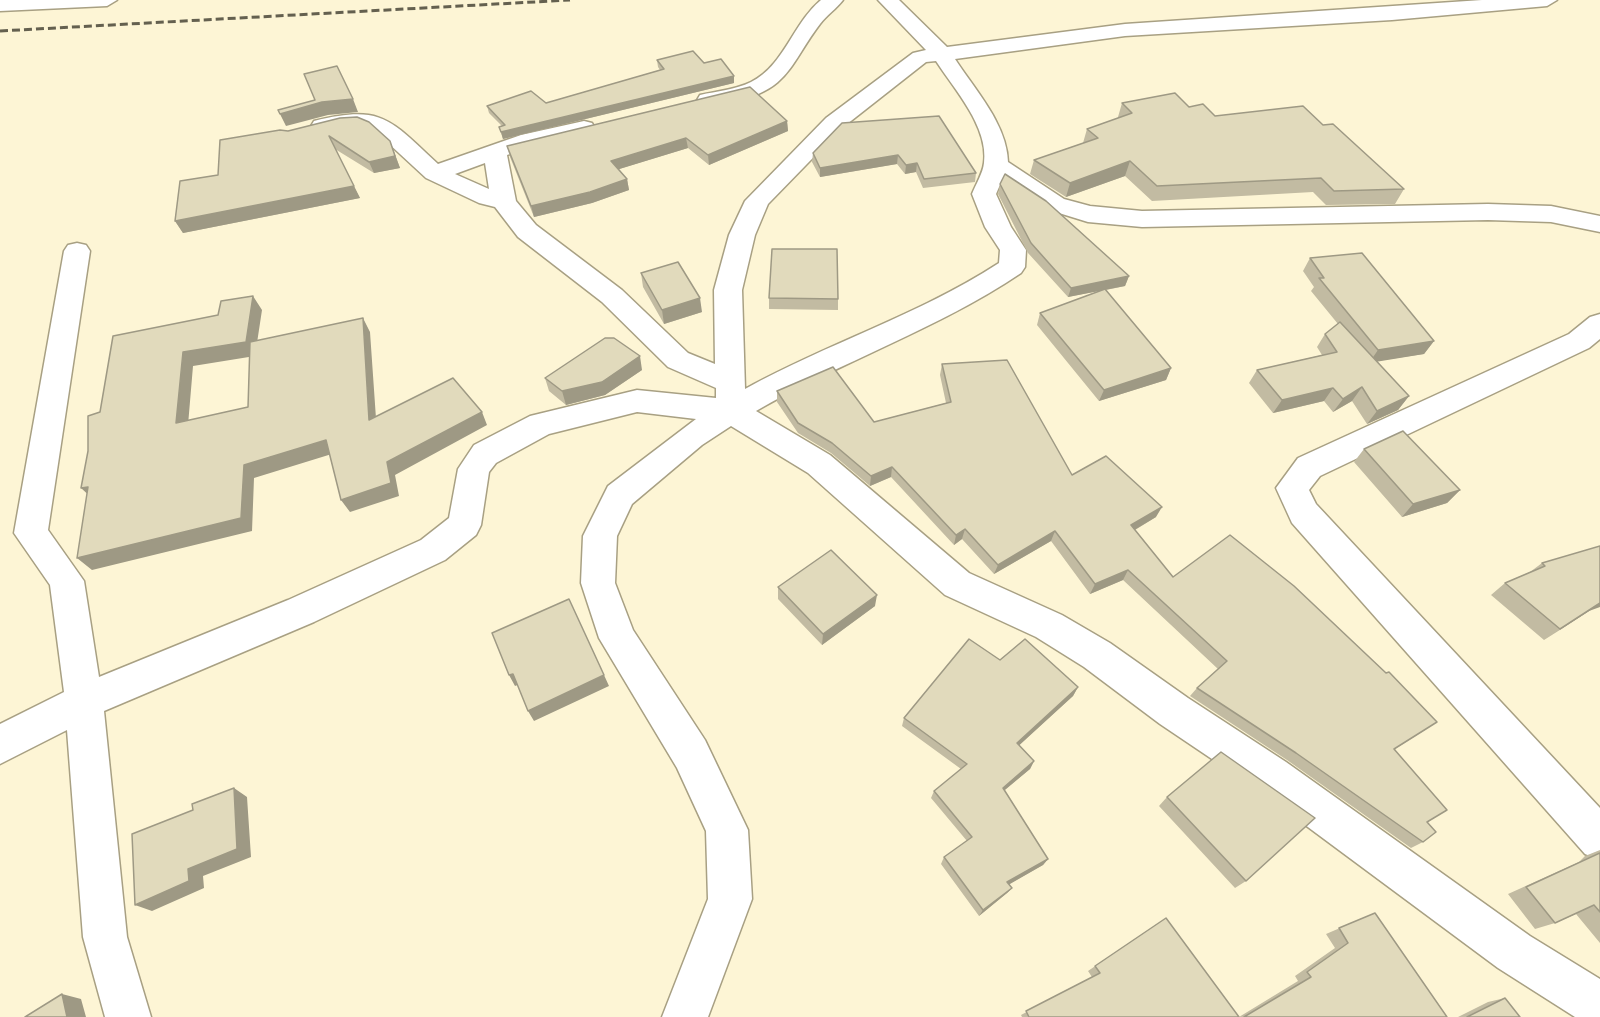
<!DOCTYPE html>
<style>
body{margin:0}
canvas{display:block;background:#fdf5d5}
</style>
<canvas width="1600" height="1017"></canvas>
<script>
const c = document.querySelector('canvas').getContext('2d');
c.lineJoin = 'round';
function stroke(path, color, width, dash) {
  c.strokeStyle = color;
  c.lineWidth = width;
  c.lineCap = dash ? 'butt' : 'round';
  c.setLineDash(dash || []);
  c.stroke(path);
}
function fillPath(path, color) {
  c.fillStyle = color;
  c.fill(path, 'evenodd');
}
const street = new Path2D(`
 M0 0H117L107 6 0 11Z
 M821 0H843C836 9 827 15 820 24 789 65 790 89 733 102 722 104 711 107 700 105L697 100 700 95C717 91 735 90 751 82 784 66 793 23 821 0Z
 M878 0H899L947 47 1125 24 1482 0H1557L1547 6 1392 20 1125 36 955 59C975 90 1007 124 1008 162L1064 199 1090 206 1142 211 1488 204 1551 206 1600 216V232L1551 222 1488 220 1142 227 1088 222 1046 209 1002 180 996 194 1011 227 1026 250 1025 267 1021 273C938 329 842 361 756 411L830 455 969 573 1062 615 1110 643 1188 698 1286 762 1530 936 1600 979V1017H1575L1498 968 1258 790 1160 724 1084 667 1036 637 945 595 808 473 731 426 702 445 632 504 617 536 615 583 633 630 705 740 748 830 752 899 708 1017H662L708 899 706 831 677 768 599 638 581 583 583 536 608 486 696 419 637 412 549 434 496 463 489 472 481 525 476 535 445 560 314 622 104 711 127 937 151 1017H105L83 937 67 730 0 764V724L64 692 50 585 14 533 64 251 68 245 77 243 86 245 90 251 48 530 84 581 99 677 288 600 421 540 449 518 458 469 474 445 530 416 637 390 716 398V388L668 367 602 302 518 237 495 207 479 203 426 178 374 130 362 127 322 133 314 131 311 126 314 121C383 104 390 120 438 164L521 135 584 121 592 123 595 128 592 133 535 146 507 155 516 201 536 225 622 290 688 353 715 364 714 290 729 235 745 201 826 118 913 53 926 50ZM936 61C954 89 989 127 984 163 983 173 976 184 972 194L985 227 1000 250 999 263C919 315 828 343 745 389L742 290 755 235 768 204 842 128 926 62ZM485 163 489 189 455 174Z
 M1600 314V339L1589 348 1320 476 1309 490 1316 504 1600 808V860L1585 854 1292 523 1276 488 1298 458 1569 334 1590 317Z`);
const rail = new Path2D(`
 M0 31 570 0`);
const wall = new Path2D(`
 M657 60 704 63 734 83 503 139 499 127 502 126 489 113 487 106 546 103 660 70 658 67Z
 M1122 103 1189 107 1215 116 1323 125 1404 189 1395 204 1326 205 1313 192 1152 201 1125 176 1066 197 1030 174 1034 160 1083 143 1087 129 1119 118 1118 117Z
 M787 121 788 131 709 165 688 148 619 169 627 179 629 190 592 203 534 217 510 157 507 146Z
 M842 123 976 173 975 182 923 188 916 172 905 174 897 164 820 177 812 162 813 153Z
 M288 131 390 141 400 168 374 173 335 149 360 198 183 233 175 221 218 175Z
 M1000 184 1129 276 1125 286 1106 290 1171 368 1166 380 1099 401 1037 325 1040 313 1103 290 1068 297 1028 253 998 194Z
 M1310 258 1434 341 1424 354 1377 361 1409 396 1398 410 1367 424 1352 401 1333 412 1324 401 1273 413 1249 383 1257 370 1322 355 1317 347 1325 334 1338 324 1311 291 1314 287 1303 271Z
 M641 273 702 312 664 324 643 287Z
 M769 298 838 299V310L769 309Z
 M942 364 1072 475 1156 517 1135 530 1173 577 1425 730 1395 749 1427 822 1423 842 1411 848 1287 760 1190 696 1197 688 1218 669 1123 580 1090 594 1051 541 994 574 962 539 954 545 891 477 870 486 831 453 798 433 777 402V391L874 422 946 403 940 375Z
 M642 370 605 395 566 405 549 391 545 378Z
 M1364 449 1460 490 1447 503 1402 517 1354 462Z
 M1542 563 1589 611 1544 640 1491 595 1505 583 1530 572Z
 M778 587 875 606 822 645 778 599Z
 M1000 660 1078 687 1073 696 1019 745 1034 761 1030 769 1004 790 1048 859 1043 865 1009 884 1012 888 1007 893 979 916 941 864 944 857 967 841 931 798 934 791 961 769 902 726 904 718Z
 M1167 797 1246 881 1235 888 1159 806Z
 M1600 850V943L1576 914 1555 923 1535 929 1508 894 1579 862 1585 856Z
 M1375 913 1447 1017H1022L1021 1015 1092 977 1088 971 1166 918 1239 1017 1298 981 1295 976 1335 948 1326 934Z
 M1505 998 1520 1017H1458L1488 1002Z`);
const shadedWall = new Path2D(`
 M734 76V83L503 139 501 132Z
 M353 99 358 112 328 115 286 126 280 114 322 102Z
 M787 121 788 131 709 165 708 155Z
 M686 138 688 148 613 171 611 161Z
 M390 141 400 168 374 173 369 162Z
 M898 155 897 164 820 177V168Z
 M1130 161 1125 176 1066 197 1070 183Z
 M917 163 916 172 905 174 906 165Z
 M627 179 629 190 592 203 534 217 531 206Z
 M354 186 360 198 183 233 175 221Z
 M1129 276 1125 286 1068 297 1071 288Z
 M253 296 262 310 255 356 193 366 187 437 176 423 183 352Z
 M700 298 702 312 664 324 662 310Z
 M363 318 370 332 377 433 369 420Z
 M1434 341 1424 354 1369 363 1378 350Z
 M640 356 642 370 605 395 566 405 562 391Z
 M1171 368 1166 380 1099 401 1104 390Z
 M1362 387 1352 401 1333 412 1343 399Z
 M1333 388 1324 401 1273 413 1282 400Z
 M1409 396 1398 410 1367 424 1377 411Z
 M482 412 487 425 395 475 399 496 350 512 341 500 387 462Z
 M326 440 335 453 254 478 252 531 92 570 77 558 244 465Z
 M892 467 891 477 870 486 871 476Z
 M88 487 95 501 81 488Z
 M1460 490 1447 503 1402 517 1413 504Z
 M1162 507 1156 517 1126 535 1131 525Z
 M965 529 962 539 954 545 956 535Z
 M1055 531 1051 541 994 574 998 565Z
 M1128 570 1123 580 1090 594 1095 584Z
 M877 595 875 606 822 645 823 634Z
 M1600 603V607L1589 611 1544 640Z
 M513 674 520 684 515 686 509 675Z
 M604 675 609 686 534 721 528 711Z
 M1078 687 1073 696 1013 751 1017 743Z
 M1034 761 1030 769 999 795 1003 788Z
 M234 788 247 797 251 857 203 876 204 888 152 911 135 905 188 869Z
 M1048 859 1043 865 1003 888 1007 882Z
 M1012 888 1007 893 979 916 983 910Z
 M62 994 81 999 86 1017H67Z`);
const building = new Path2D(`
 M693 51 704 63 721 59 734 76 501 132 499 127 505 125 487 106 531 91 546 103 664 69 657 60Z
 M337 66 353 99 322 102 280 114 278 110 315 100 304 74Z
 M750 87 787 121 708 155 686 138 611 161 627 179 590 192 531 206 507 146Z
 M1175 93 1189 107 1203 104 1215 116 1303 106 1323 125 1333 124 1404 189 1334 191 1321 178 1157 186 1130 161 1070 183 1034 160 1098 138 1087 129 1132 113 1122 103Z
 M939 116 976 173 924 179 917 163 906 165 898 155 820 168 813 153 842 123Z
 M357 117 369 122 390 141 395 156 369 162 329 136 354 186 175 221 180 181 218 175 220 140 280 130 288 131 340 118Z
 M1005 174 1046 201 1129 276 1071 288 1031 243 1000 184Z
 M772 249H837L838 299 769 298Z
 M1362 253 1434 341 1378 350 1319 278H1324L1310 258Z
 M678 262 700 298 662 310 641 273Z
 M1105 289 1171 368 1104 390 1040 313Z
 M253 296 246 342 183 352 176 423 248 407 250 342 363 318 369 420 453 378 482 412 387 462 391 483 341 500 326 440 244 465 241 518 77 558 88 487 81 488 88 451V416L100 412 113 336 218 315 221 301Z
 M1340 322 1409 396 1377 411 1362 387 1343 399 1333 388 1282 400 1257 370 1337 352 1325 334Z
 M605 338H614L640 356 602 382 562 391 545 378Z
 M1007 360 1072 475 1106 456 1162 507 1131 525 1173 577 1230 535 1294 586 1386 673 1389 672 1437 722 1394 749 1447 810 1427 822 1436 832 1423 842 1296 753 1197 688 1227 661 1128 570 1095 584 1055 531 998 565 965 529 956 535 892 467 871 476 832 443 798 423 777 391 833 367 874 422 951 402 942 364Z
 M1403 431 1460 490 1413 504 1364 449Z
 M1600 546V603L1560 629 1505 583 1545 566 1542 563Z
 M831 550 877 595 823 634 778 587Z
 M569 599 604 675 528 711 513 674 509 675 492 633Z
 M969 639 1000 660 1025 639 1078 687 1017 743 1034 761 1003 788 1048 859 1007 882 1012 888 983 910 944 857 972 837 934 791 967 764 904 718Z
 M1221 752 1315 818 1246 881 1167 797Z
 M234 788 237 849 188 869 189 881 135 905 132 834 193 810 192 804Z
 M1600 853V912L1594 905 1555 923 1526 887Z
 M1375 913 1447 1017H1244L1311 977 1307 972 1348 943 1339 928Z
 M1166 918 1239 1017H1029L1026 1011 1100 973 1095 966Z
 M62 994 67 1017H25Z
 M1505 998 1520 1017H1467Z`);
stroke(street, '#a8a083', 3);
fillPath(street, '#fff');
stroke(rail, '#64604f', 3, [8, 4]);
fillPath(wall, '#c2bba2');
fillPath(shadedWall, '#9e9984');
fillPath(building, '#e1dabc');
stroke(building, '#9e9984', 1.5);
</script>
